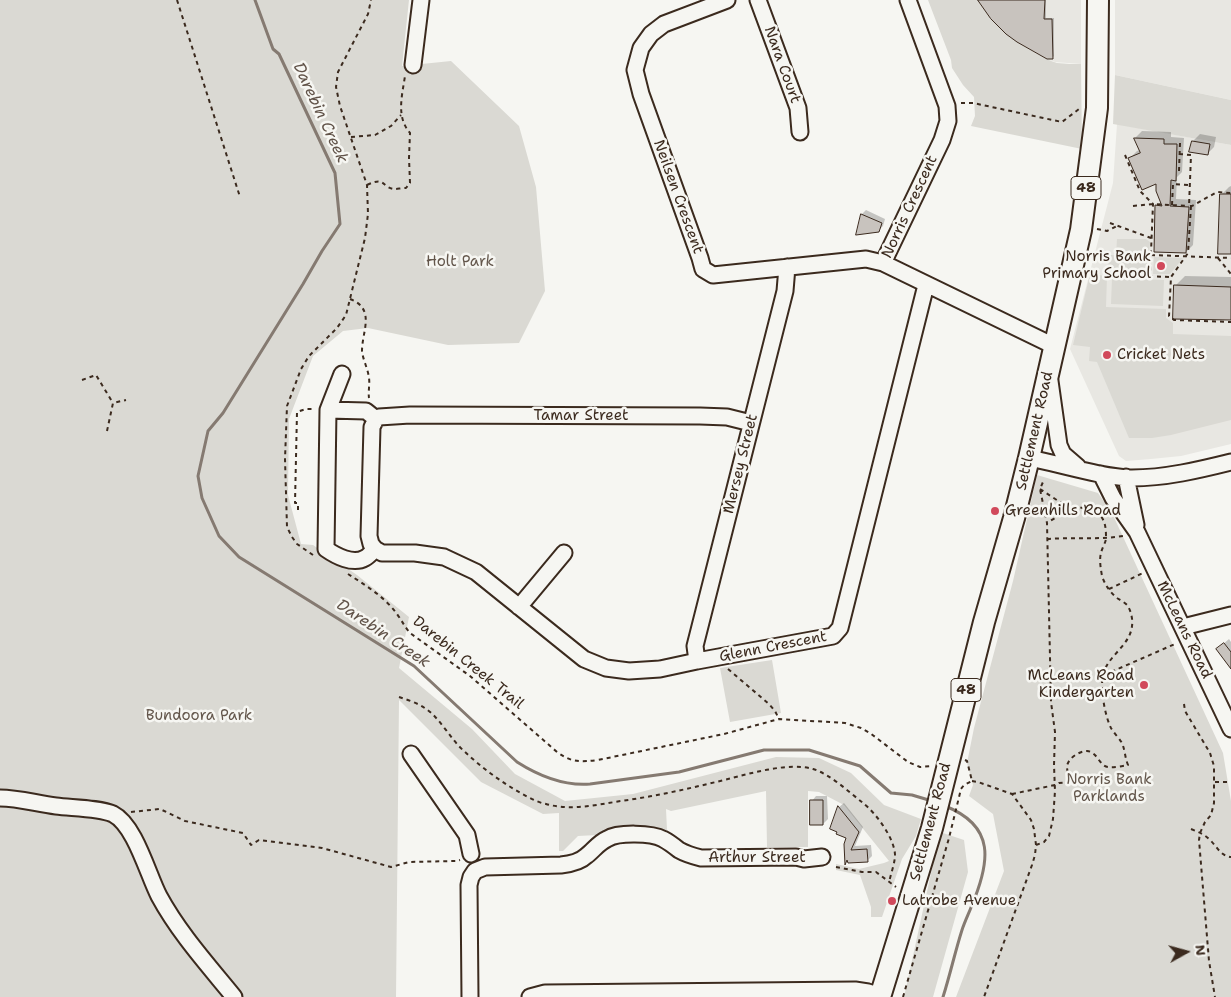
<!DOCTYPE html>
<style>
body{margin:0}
#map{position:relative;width:1231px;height:997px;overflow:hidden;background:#f6f6f2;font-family:"Shantell Sans",sans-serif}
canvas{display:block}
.north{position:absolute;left:1161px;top:927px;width:50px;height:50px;-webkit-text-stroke:4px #f6f6f2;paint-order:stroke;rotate:83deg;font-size:14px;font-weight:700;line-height:20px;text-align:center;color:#3b2a1e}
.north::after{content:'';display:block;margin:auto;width:18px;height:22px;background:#3b2a1e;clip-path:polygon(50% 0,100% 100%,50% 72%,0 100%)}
</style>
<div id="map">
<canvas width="1231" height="997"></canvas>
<div class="north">N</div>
</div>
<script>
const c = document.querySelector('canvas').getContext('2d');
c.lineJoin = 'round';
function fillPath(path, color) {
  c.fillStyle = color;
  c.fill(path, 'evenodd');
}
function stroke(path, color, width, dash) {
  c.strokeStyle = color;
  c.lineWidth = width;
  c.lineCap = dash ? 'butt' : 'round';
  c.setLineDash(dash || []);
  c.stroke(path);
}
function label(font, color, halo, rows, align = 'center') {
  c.font = font + ' "Shantell Sans",sans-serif';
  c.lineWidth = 5;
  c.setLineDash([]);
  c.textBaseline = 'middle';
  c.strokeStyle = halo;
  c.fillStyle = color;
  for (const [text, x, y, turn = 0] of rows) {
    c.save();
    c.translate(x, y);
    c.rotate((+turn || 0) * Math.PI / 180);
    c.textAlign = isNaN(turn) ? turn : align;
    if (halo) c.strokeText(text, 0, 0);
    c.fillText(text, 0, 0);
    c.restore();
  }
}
const built = new Path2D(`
 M978 0H1081V64L1055 62 1047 59 1017 42 1006 34 991 19Z
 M1115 0H1231V100L1115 75Z
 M1117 124 1231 145V444L1181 456 1151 459 1126 461 1119 456 1070 349 1113 183Z`);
const green = new Path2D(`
 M0 0H409L402 66 451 61 519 126 536 187 545 291 519 343 448 345 368 328 343 331 313 356 289 419 288 495 301 544 313 545 357 575 409 617 399 668 472 729 515 774 565 801 633 794 776 757 819 758 851 773 884 805 921 819 916 836 902 859 882 917H871V907L860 875 836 870V864L859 869 884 863 889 861 844 805 819 792 808 791V847H767L766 791 671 811 666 809 667 830 649 827H613L604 830 597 835 578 836 563 851H559V813L543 814 481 782 399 700 396 997H0Z
 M928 0H978C996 25 1009 38 1036 53 1043 57 1050 61 1057 63 1065 64 1074 64 1081 64L1082 149 971 126 975 116 974 97 963 85 952 68 951 60Z
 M1115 75 1231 100V145L1113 124Z
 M1117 239H1146L1150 242 1147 274 1108 272 1109 255H1116Z
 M1154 257 1183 258 1170 274H1153Z
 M1090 274 1107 276 1106 307 1166 309V318L1173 323V334L1231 336V420L1171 435 1152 438H1129L1097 362 1089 361 1090 347 1073 345Z
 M1112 278 1164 280 1163 306 1111 304Z
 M1037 475 1098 493 1112 513 1223 753 1231 801V997H956L1004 871 993 814 969 796 973 785 967 763 974 728 1013 581Z
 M772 660 781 713 730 722 720 668Z
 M940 832 964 840 968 872 933 997H904Z`);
const shadow = new Path2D(`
 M979 0H1046V18H1054V56L1052 58Z
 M1142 131 1171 132V137L1184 138 1182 172 1177 177 1176 199 1196 200 1193 245 1186 252 1156 206 1162 201 1157 182 1130 158 1137 151 1140 150 1135 138Z
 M1200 134 1216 137 1214 147 1207 154 1193 141Z
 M1231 186V253L1222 194 1229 187Z
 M866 210 885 219 883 226 878 231 858 233 862 214Z
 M1185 276 1231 277V319L1175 286Z
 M1229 639 1231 642V659L1222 645Z
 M816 796H827L828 819 823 824 812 801Z
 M844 803 863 827 855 846 871 845 872 856 867 861 849 862 848 837 831 829 839 807Z`);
const stream = new Path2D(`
 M255 0 273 49 279 54 335 173 340 224 322 251 303 284 223 413 208 431 198 476 202 498 219 536 239 557 414 666 517 762C539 776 565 786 590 784L679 772 764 750H809L860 766 891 793 912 795 932 801
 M943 997C950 975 955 952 962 930 965 921 969 913 972 905 990 862 996 826 945 806`);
const building = new Path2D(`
 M978 0H1045L1044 19H1052L1053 59H1047L1017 42 1006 34 991 19Z
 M1134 138 1164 139V144H1177L1176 181 1171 180 1170 206 1189 207 1186 253 1154 252 1155 205 1162 206 1156 191V184L1142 190 1128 158 1140 153Z
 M1192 141 1210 144 1208 155 1189 152Z
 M1220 194H1231V254H1218Z
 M861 214 882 223 879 232 856 235Z
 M1174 285 1231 287V320L1173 319Z
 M1224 643 1231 652V669L1216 649Z
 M810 800H823V825H810Z
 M838 806 859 832 851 850 867 849 868 862 848 863 847 860 845 865 844 844 846 838 836 834 837 832 830 829Z`);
const path = new Path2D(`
 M177 0 240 197
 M961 103H973L1062 122 1079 109
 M351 137 375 135 391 126 401 115
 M1179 154 1191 155 1189 206H1192L1217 192 1231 193
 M1125 155 1140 191 1153 204 1150 276
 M1179 171 1180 143
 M367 185C386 176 381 187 394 189 397 189 402 188 406 188L410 183 409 158 410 133C396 117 402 96 405 76
 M1172 205 1173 184 1190 185
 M1133 206 1153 204 1189 206
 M1191 206 1188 253 1171 277 1169 316 1174 320 1231 322
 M1110 223 1151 238
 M1097 229 1107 231 1117 226
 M1151 255 1231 258
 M1218 258 1231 274
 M1109 275 1171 277
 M350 299C376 309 362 331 362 351 363 360 368 369 369 378 370 385 368 391 369 398
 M82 380 96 375 113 403
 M107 431 113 403 126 400
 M1040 489 1072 510
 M298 510V503H295L297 412 306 409H315
 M1047 539C1072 537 1098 540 1123 536
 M313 555 297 544 292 537 287 527 285 459 287 406 301 369 309 356 337 328 346 315 365 238 368 214 367 185 340 106 336 87 338 72 368 14 371 0
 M348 574C365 585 385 597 397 614 402 621 405 627 410 633L470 676 557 752C572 763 581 762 598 760L724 734 779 719 845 723 861 728 870 733 908 762 920 767 931 766
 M1109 589 1143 573
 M728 669 769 704 775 711 779 719
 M1104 675 1175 644
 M399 697C408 700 418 703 426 709 440 718 451 740 464 751 483 769 505 785 528 797 534 800 540 803 546 804 571 811 595 805 621 801 657 796 692 788 728 779 752 773 789 762 813 769 830 774 849 792 863 803 876 813 896 840 895 857 894 865 891 874 889 882
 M1184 704 1185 711 1210 753 1214 766V803L1211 815 1205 822 1200 833 1199 840 1209 961 1215 997
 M965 760 967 761 972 781
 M972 781 978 782 1012 794 1031 820 1034 829 1036 845 1035 855 1032 865 984 997
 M1215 782H1231
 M1012 794 1055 785 1059 783 1072 782C1070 778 1067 772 1067 767 1067 759 1079 751 1087 751 1098 752 1099 766 1108 767 1114 768 1122 766 1128 765 1125 758 1125 750 1122 743 1119 738 1114 733 1111 728 1106 718 1103 701 1102 690 1102 686 1102 679 1103 675 1107 656 1130 646 1132 626 1133 620 1131 610 1127 605 1124 602 1120 600 1117 598 1110 592 1105 585 1102 576 1101 570 1099 560 1101 553 1102 548 1105 544 1106 539 1106 530 1106 521 1099 514 1085 499 1061 514 1047 523
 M131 812 160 809 185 821 243 833 251 845 259 840 322 848 391 867 409 862 457 861 460 860
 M1191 829C1198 832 1204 834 1209 839 1217 846 1220 856 1231 857
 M1036 845 1044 842 1049 836 1053 819 1055 791 1054 765 1055 732 1051 702 1047 523 1040 489 1043 482
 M836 867 862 872H876L896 887
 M903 997 949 838 961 789 964 785 972 781`);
const minor = new Path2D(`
 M727 0 664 24 651 34 641 48 635 70 641 94 700 258 703 269 713 275 866 259 883 263
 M758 0 798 108 800 132
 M908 0 947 106 948 121 942 140 883 263 1054 346
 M413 65 421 0
 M342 374 328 410 326 549C336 556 353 565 365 558 369 556 372 552 375 549
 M1050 381 1059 445 1063 454 1078 467
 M328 410 366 411 376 419
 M751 423 727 417 700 416 410 415 379 417 376 419 372 427 369 536 371 544 375 549 382 553H415L444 557 476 572 584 659 606 668 629 671 660 669 697 661 833 636 840 628 926 285
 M1029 458C1061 464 1100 477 1132 478 1165 478 1199 470 1231 462
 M1101 474 1113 498 1137 532 1231 729
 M1126 477 1136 525
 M519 607 564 553
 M1183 627 1231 615
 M697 661 695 646 785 291 787 267
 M411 754 467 835 471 854
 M0 798C19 798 38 804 56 806 72 808 100 808 113 814 135 825 148 875 159 896 179 933 208 965 234 997
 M470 997 469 885 471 877 475 871 485 867 561 865C570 864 580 862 586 856 593 851 598 843 607 839 618 832 652 833 663 839 669 842 674 846 679 850 686 854 693 856 701 858L796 857 804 859 822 857
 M530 997 545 993 855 990 868 992 881 996`);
const major = new Path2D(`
 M880 997 932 828 984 622 1014 518 1029 458 1081 230 1097 108 1098 0`);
const markers = [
 [1161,266,5,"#d1495b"],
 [1107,355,5,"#d1495b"],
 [995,511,5,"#d1495b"],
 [1144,685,5,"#d1495b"],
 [892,901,5,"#d1495b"]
];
const shields = [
 [1086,188,30],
 [966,690,30]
];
const shieldNames = [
 ["48",1086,188],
 ["48",966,690]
];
const streetNames = [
 ["Nara Court",782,65,70],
 ["Neilsen Crescent",678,197,70],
 ["Norris Crescent",910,207,-65],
 ["Tamar Street",581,416],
 ["Settlement Road",1035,431,-77],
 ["Mersey Street",741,464,-76],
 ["McLeans Road",1184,630,64],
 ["Glenn Crescent",773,647,-11],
 ["Darebin Creek Trail",468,663,39],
 ["Settlement Road",931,822,-75],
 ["Arthur Street",757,858]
];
const poiNames = [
 ["Norris Bank",1151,257,"right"],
 ["Primary School",1151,274,"right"],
 ["Cricket Nets",1117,355],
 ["Greenhills Road",1005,511],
 ["McLeans Road",1134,676,"right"],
 ["Kindergarten",1134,693,"right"],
 ["Latrobe Avenue",902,901]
];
const parkNames = [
 ["Holt Park",460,262],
 ["Bundoora Park",199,716],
 ["Norris Bank",1109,780],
 ["Parklands",1109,797]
];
const waterNames = [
 ["Darebin Creek",320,113,65],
 ["Darebin Creek",383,634,34]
];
fillPath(built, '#e8e7e2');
fillPath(green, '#dad9d3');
fillPath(shadow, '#0003');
stroke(stream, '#857a71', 3);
fillPath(building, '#c8c3be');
stroke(building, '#3b2a1e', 1);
stroke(minor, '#3b2a1e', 19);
stroke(major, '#3b2a1e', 24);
stroke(path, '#3b2a1e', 2, [4, 4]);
stroke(minor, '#f6f6f2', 15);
stroke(major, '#f6f6f2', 20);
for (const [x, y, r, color] of markers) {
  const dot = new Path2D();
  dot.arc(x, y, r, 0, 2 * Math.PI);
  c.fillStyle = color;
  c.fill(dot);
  stroke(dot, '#f6f6f2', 2);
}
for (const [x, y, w] of shields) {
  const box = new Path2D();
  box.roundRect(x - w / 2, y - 11.5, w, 23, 4);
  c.fillStyle = '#f6f6f2';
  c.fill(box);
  stroke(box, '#3b2a1e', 1);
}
label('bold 14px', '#3b2a1e', null, shieldNames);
label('15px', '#3b2a1e', '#f6f6f2', streetNames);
label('15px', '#3b2a1e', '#f6f6f2', poiNames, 'left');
label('15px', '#63564b', '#f6f6f2', parkNames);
label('italic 16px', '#605248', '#f6f6f2', waterNames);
</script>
